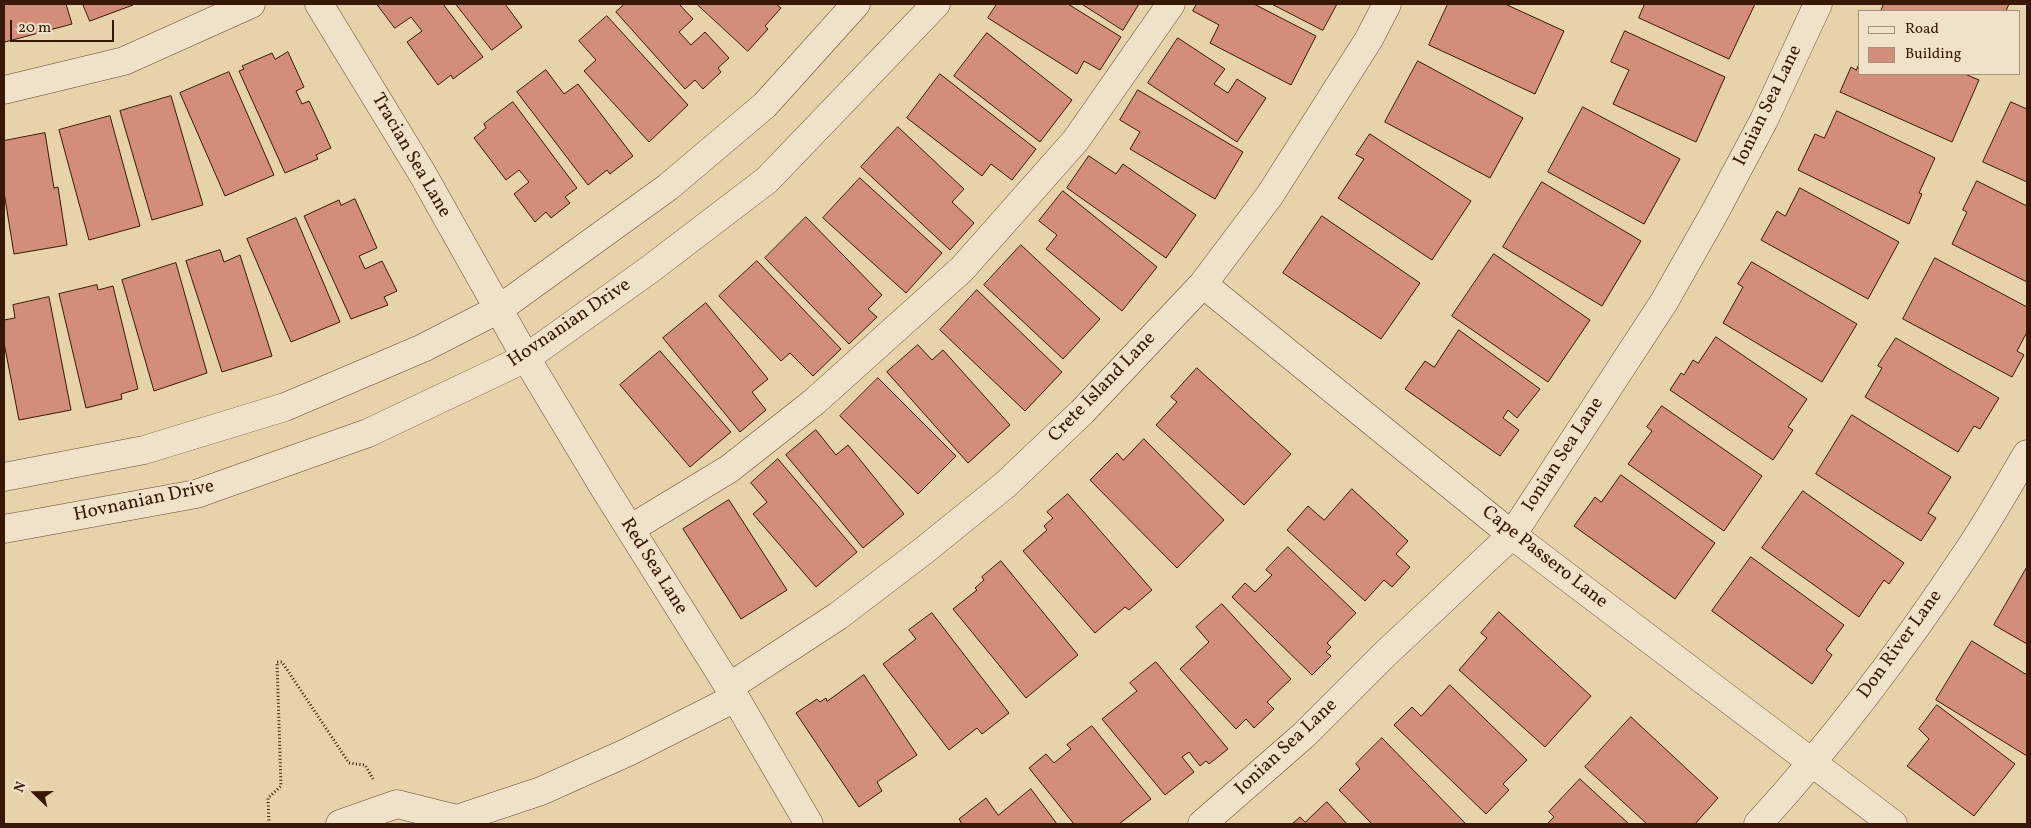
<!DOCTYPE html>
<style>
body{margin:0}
#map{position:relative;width:2031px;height:828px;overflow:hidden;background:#e7d3aa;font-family:Vollkorn,serif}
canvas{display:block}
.frame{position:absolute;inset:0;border:5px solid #371806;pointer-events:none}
.legend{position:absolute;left:1858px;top:10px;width:162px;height:65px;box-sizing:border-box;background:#efe2c8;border:1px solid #a5917a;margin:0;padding:6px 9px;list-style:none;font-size:15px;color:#371806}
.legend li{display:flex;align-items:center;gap:10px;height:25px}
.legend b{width:25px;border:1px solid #a5917a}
.north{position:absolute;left:10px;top:768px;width:50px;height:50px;-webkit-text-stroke:4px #efe2c8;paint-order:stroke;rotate:292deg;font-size:14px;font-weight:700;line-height:20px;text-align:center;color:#371806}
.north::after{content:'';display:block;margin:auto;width:18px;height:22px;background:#371806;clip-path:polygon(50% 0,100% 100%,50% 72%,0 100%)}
.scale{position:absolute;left:10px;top:20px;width:104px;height:22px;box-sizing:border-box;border:2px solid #371806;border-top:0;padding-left:6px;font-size:15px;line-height:18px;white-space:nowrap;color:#371806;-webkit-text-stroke:4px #efe2c8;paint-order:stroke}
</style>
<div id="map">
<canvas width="2031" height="828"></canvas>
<div class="frame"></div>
<ul class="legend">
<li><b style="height:6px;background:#efe2c8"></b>Road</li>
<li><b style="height:14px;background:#d28e79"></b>Building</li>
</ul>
<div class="north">N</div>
<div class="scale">20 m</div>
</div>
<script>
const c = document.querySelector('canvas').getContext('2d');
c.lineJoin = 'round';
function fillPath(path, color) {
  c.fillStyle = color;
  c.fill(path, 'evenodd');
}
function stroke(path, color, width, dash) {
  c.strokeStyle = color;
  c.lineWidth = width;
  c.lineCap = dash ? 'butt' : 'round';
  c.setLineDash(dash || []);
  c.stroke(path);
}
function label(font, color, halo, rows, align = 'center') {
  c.font = font + ' Vollkorn,serif';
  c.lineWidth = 4.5;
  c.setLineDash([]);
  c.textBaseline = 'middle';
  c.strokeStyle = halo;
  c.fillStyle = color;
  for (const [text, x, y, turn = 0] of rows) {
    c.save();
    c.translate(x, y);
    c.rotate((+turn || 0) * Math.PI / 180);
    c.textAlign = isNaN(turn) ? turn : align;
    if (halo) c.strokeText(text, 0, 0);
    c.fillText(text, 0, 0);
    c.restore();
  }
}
const building = new Path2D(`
 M4 4H66L72 24 5 42Z
 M83 4H132L133 5 90 21Z
 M377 4H443L483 57 453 79 451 75 438 85 407 42 422 31 411 17 395 28Z
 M456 4H505L522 27 492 50Z
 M625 4H679L693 19 679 32 691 45 705 32 729 58 718 68 721 72 703 89 695 80 685 89 616 12Z
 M697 4H776L781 8 765 26 768 29 748 51Z
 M997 4H1068L1121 37 1100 70 1084 61 1077 74 988 18Z
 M1082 4H1139L1123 30Z
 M1197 4H1254L1316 36 1291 85 1210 43 1219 25 1193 11Z
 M1272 4H1337L1323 30Z
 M1448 4H1505L1564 31 1535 94 1429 45Z
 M1645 4H1755L1729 59 1639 18Z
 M1884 4H2009L2006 11H1881Z
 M607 16 688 105 649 142 584 71 596 60 579 41Z
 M1625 31 1725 77 1696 142 1613 104 1629 70 1611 62Z
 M987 33 1072 100 1040 142 954 76Z
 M1178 38 1225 69 1214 84 1228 93 1237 79 1266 98 1237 142 1148 83Z
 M288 52 304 87 296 91 302 104 309 101 331 148 316 155 318 159 285 173 239 71 244 69 242 66 272 53 275 59Z
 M1418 61 1523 118 1490 178 1385 122Z
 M1860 62V74H1965L1979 80 1952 142 1840 92 1851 67 1856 70Z
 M546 70 564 94 578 84 633 156 610 174 607 170 588 185 517 92Z
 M229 72 274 175 225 196 180 93Z
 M940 74 1036 149 1012 180 991 164 982 176 907 118Z
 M1138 90 1243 152 1215 199 1130 149 1140 132 1120 120Z
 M171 96 203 205 152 220 120 111Z
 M513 102 577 188 565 197 570 203 551 218 546 212 535 222 514 194 529 182 519 170 506 180 474 138 486 128 484 124Z
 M2011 102 2027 109V182L1983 162Z
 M1583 107 1680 159 1644 224 1548 172Z
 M1837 111 1935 158 1919 193 1922 194 1909 224 1798 170 1815 134 1824 138Z
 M110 116 140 226 89 240 59 130Z
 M898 127 964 189 952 202 974 223 950 250 861 167Z
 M45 133 54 188 58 187 67 245 14 254 4 192V141Z
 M1370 134 1471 201 1432 260 1338 198 1364 159 1356 155Z
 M1089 156 1116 174 1123 164 1196 215 1166 258 1067 188Z
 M860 178 942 253 906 293 823 218Z
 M1977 181 2027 206V282L1952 244 1967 212 1963 210Z
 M1542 182 1641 241 1602 306 1503 247Z
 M1800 188 1899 242 1868 299 1761 240 1777 211 1785 216Z
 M1063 191 1157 267 1122 311 1046 249 1057 235 1039 221Z
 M355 199 377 248 359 256 365 269 382 261 397 291 384 297 388 305 351 319 304 216 339 200 341 205Z
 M1322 216 1420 283 1381 339 1283 273Z
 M806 217 882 295 868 309 877 317 849 344 765 258Z
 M296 218 340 322 291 342 247 239Z
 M1021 245 1100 319 1063 359 984 285Z
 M220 250 224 262 240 255 272 356 222 372 186 261Z
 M1494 254 1590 320 1548 382 1452 316Z
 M1935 258 2027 307V332L2017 351 2024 355 2012 377 1903 319Z
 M757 261 841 349 813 376 790 353 781 361 719 296Z
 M1752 262 1857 324 1822 382 1723 323 1743 287 1738 284Z
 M176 263 207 373 154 391 122 280Z
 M97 285 98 290 113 286 138 389 121 394 122 399 86 408 59 294Z
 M977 290 1062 372 1025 411 940 330Z
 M49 297 71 410 19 420 4 343V320L15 318 13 305Z
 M706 303 768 379 752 392 766 410 740 432 663 338Z
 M1459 330 1540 389 1517 418 1508 410 1503 418 1519 430 1500 456 1405 389 1425 361 1434 367Z
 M1716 337 1807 399 1788 427 1793 430 1773 460 1670 390 1681 373 1684 375 1693 360 1698 363Z
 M1896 338 1999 398 1980 429 1974 426 1958 452 1865 397 1882 368 1878 366Z
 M918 345 932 360 943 350 1010 425 968 463 887 372Z
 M660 351 731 432 690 467 620 385Z
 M1197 368 1291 454 1244 505 1156 425 1177 402 1171 397Z
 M878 378 956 456 918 494 840 416Z
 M1662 406 1762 476 1724 531 1628 464 1652 431 1647 427Z
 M1852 415 1951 477 1928 513 1936 518 1921 541 1816 474Z
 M816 430 836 455 848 445 904 514 863 548 786 455Z
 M1144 439 1224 520 1177 568 1090 480 1117 453 1123 460Z
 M778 459 857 552 816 587 753 514 767 502 751 483Z
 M1621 475 1715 543 1675 599 1574 526 1595 497 1601 502Z
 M1352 489 1408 541 1396 554 1410 567 1392 587 1384 580 1365 601 1287 530 1308 506 1324 520Z
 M1803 491 1904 563 1889 584 1884 580 1859 617 1762 548Z
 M1068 494 1152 590 1129 610 1125 607 1095 633 1023 551 1047 530 1044 526 1053 518 1047 512Z
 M729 500 787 590 741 619 683 529Z
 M1288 547 1356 613 1327 643 1331 647 1326 652 1331 656 1312 675 1232 597 1245 583 1255 592 1272 575 1266 570Z
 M1751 557 1844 625 1826 650 1832 655 1812 684 1712 611Z
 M1001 561 1078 655 1026 698 953 609 977 590 975 588 984 580 982 577Z
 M2027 567V644L1994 625Z
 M1222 604 1291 679 1267 702 1274 709 1254 728 1246 719 1236 729 1180 669 1209 642 1196 627Z
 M1499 612 1591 696 1545 747 1459 670 1487 638 1481 633Z
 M932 613 1009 713 982 734 977 728 949 750 883 664 916 639 909 630Z
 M1972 641 2027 675V756L1936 700Z
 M1156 662 1228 749 1209 764 1206 761 1200 766 1189 752 1182 757 1194 772 1165 795 1102 719 1137 691 1130 683Z
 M864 675 917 755 877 782 882 791 859 807 796 713 817 699 820 702 826 698 827 701Z
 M1450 685 1527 760 1503 784 1509 790 1486 814 1394 725 1412 707 1421 716Z
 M1937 705 2015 764 1974 816 1907 766 1929 739 1919 729Z
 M1631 717 1718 798 1695 824H1647L1585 767Z
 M1092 726 1151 799 1119 824H1074L1029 768 1046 754 1054 763 1071 749 1067 745Z
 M1382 738 1466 824H1372L1339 790 1360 769 1356 764Z
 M1580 779 1629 824H1547L1554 817 1549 812Z
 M1031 789 1057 824H962L959 819 986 798 998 815Z
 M1327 802 1347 824H1292L1300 817 1305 822Z`);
const path = new Path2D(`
 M269 824 268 798 281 786 277 662H282L349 763 365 765 373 779`);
const minor = new Path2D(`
 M319 4 422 173 526 358 603 486 729 687 809 824
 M4 90 124 61 251 4
 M1203 284 1512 535 1893 824
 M4 477 144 450 285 407 423 348 499 309 668 187 765 105 856 4
 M4 529 196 494 368 433 526 358 649 270 767 180 936 4
 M630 529 729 469 814 402 962 269 1076 140 1171 4
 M729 687 838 616 922 552 1005 485 1082 412 1203 284 1270 195 1369 39 1387 4
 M340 824 397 804 457 819 541 791 628 752 735 698
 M1202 824 1304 735 1383 656 1512 535 1664 302 1715 212 1764 120 1818 4
 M1758 824C1835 740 1903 649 1966 554 1988 522 2007 487 2027 454`);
const streetNames = [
 ["Ionian Sea Lane",1769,106,-64],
 ["Tracian Sea Lane",410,156,60],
 ["Hovnanian Drive",570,324,-34],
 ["Crete Island Lane",1103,388,-46],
 ["Ionian Sea Lane",1564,455,-57],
 ["Hovnanian Drive",144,502,-12],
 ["Cape Passero Lane",1544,558,38],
 ["Red Sea Lane",653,567,58],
 ["Don River Lane",1901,645,-54],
 ["Ionian Sea Lane",1287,748,-43]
];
fillPath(building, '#d28e79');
stroke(building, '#371806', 1);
stroke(minor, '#63472f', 29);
stroke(path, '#371806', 3, [1, 2.5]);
stroke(minor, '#efe2c8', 28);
label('19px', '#371806', '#efe2c8', streetNames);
</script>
